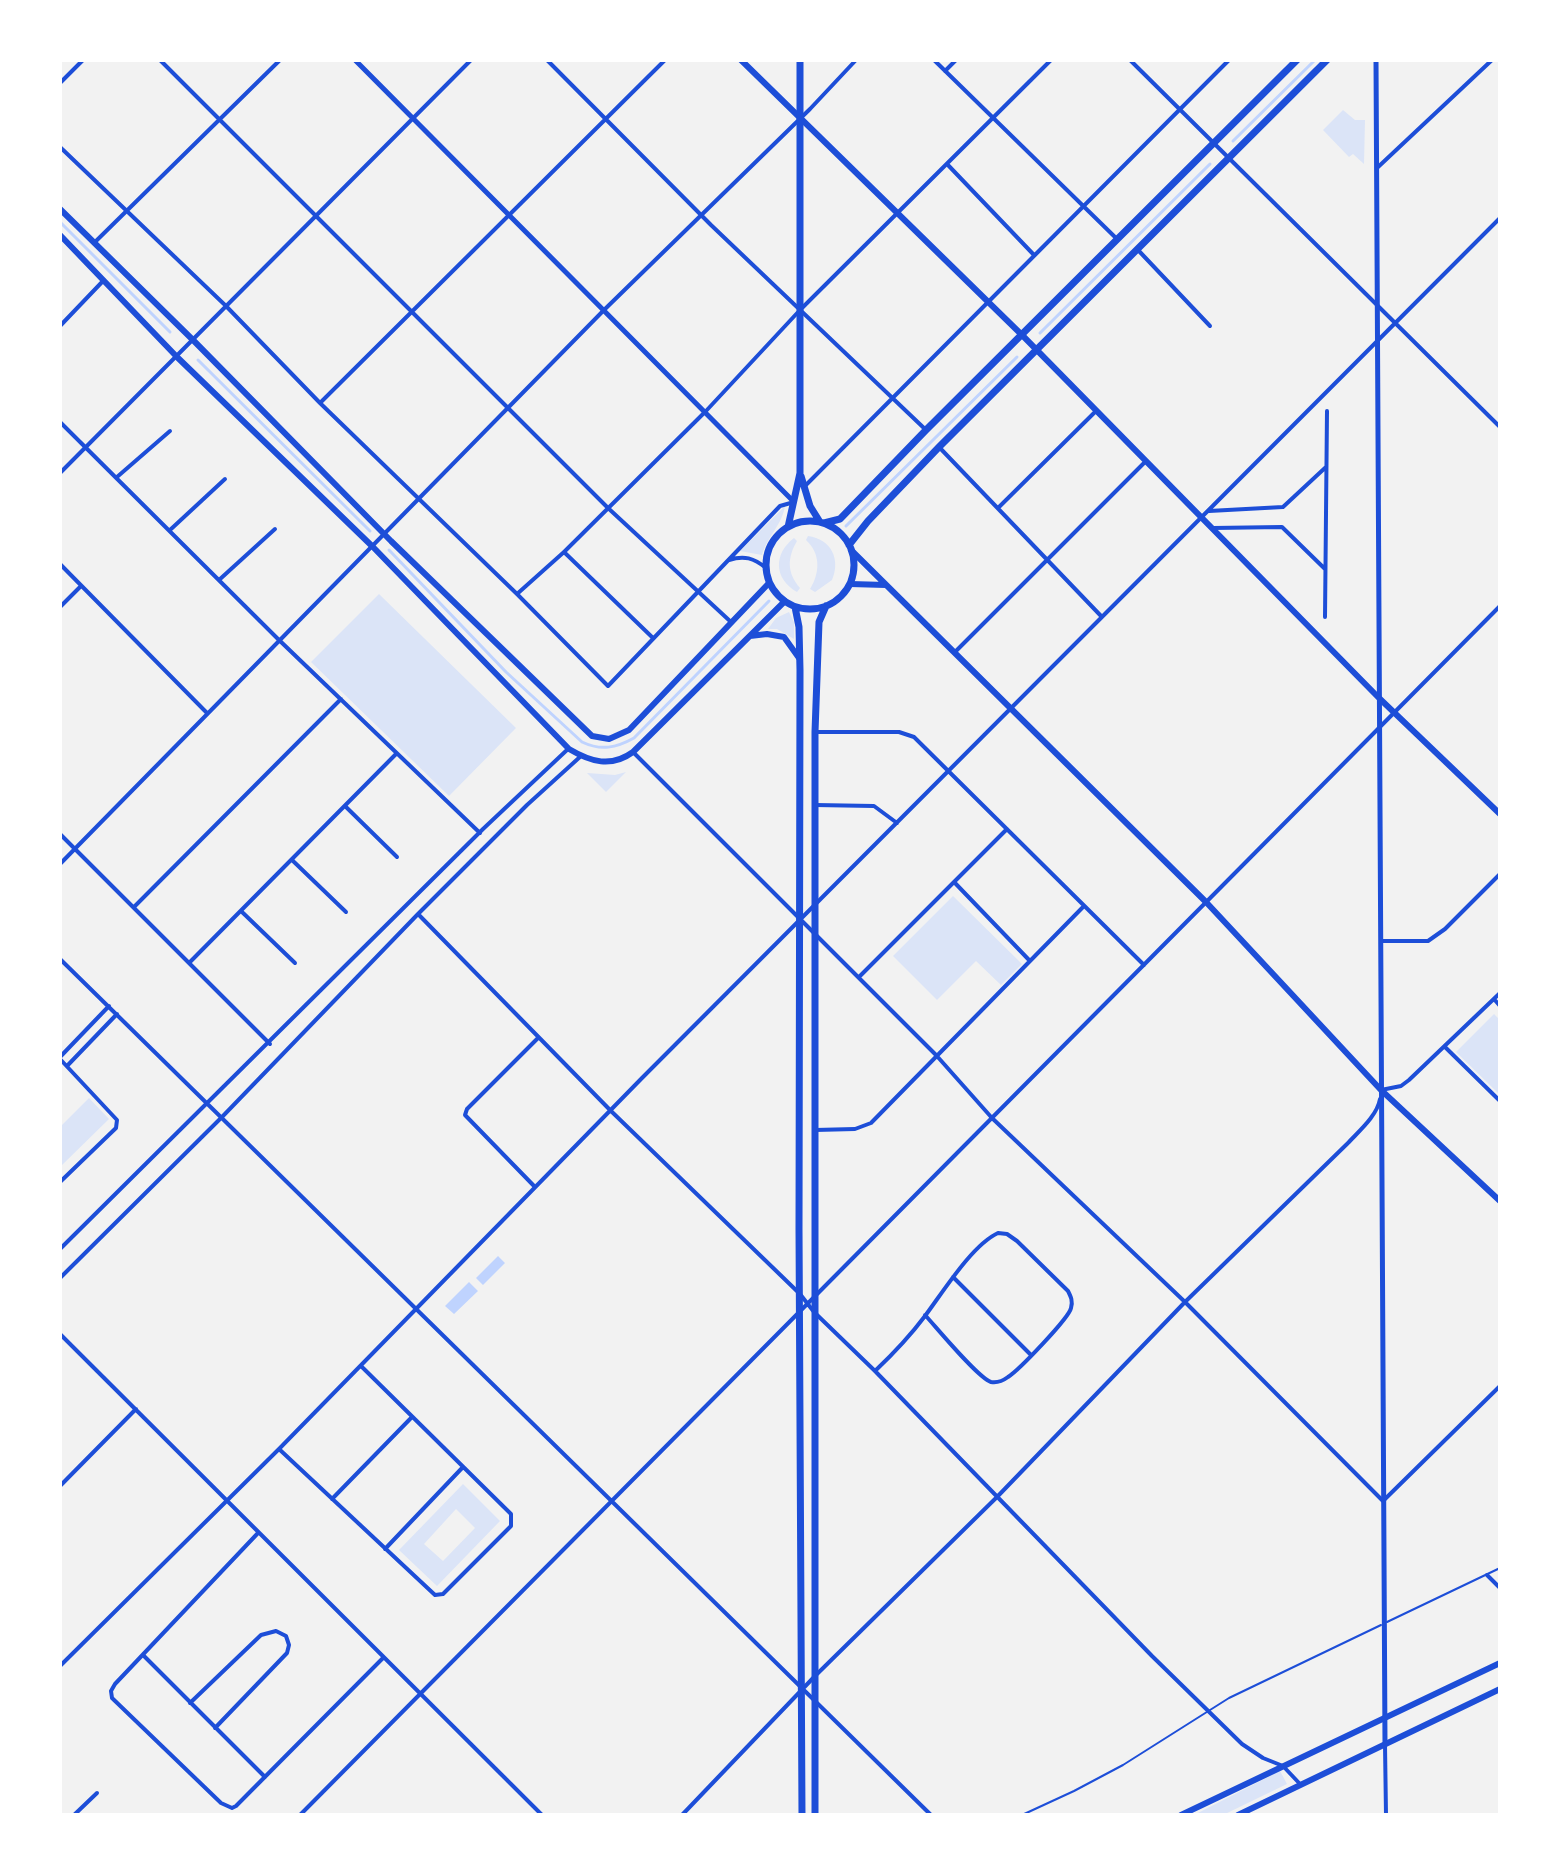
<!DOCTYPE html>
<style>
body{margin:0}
#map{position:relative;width:1560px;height:1875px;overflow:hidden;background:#f2f2f2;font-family:"Source Sans 3",sans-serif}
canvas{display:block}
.frame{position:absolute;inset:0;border:62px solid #fff;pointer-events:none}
</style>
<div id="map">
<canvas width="1560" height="1875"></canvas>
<div class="frame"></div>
</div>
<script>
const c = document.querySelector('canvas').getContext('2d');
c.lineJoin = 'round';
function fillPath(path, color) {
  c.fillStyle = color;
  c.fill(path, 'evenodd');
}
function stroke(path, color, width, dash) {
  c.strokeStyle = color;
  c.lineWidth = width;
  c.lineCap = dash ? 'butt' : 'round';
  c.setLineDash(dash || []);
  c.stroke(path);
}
const green = new Path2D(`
 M1343 110 1355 120H1365L1364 164 1353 154 1349 157 1323 130Z
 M785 506C782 525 767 537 762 555L740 551Z
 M808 536C831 539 841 559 832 580L815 592 810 589C820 573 821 554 806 540Z
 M794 538 797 541C787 558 787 573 800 588L797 592C774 579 773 554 794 538Z
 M379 594 516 728 449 796 311 662Z
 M789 612 794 622V639L777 629H768L776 618Z
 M626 772 606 792 587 773 615 775Z
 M953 896 1022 964 1001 985 976 961 937 1000 893 956Z
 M1494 1014 1500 1020V1095L1456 1052Z
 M89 1098 109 1119 60 1167V1127Z
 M463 1484 500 1521 437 1586 399 1550ZM456 1509 475 1528 443 1561 424 1544Z
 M1280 1771 1287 1784 1223 1815H1194Z`);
const water = new Path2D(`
 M498 1256 505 1263 483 1285 476 1278Z
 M469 1282 478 1291 454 1314 445 1306Z`);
const stream = new Path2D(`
 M1233 141 1315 60
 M60 222 170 332
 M1040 333 1210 164
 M198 360 370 531
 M846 526 1017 357
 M389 550 506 672 582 742C601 751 616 748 634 738L769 601`);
const service = new Path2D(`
 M1387 1622 1500 1568
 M1022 1815 1074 1791 1123 1765 1229 1698 1381 1625`);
const minor = new Path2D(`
 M160 60 608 508 731 622
 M547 60 711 225 926 430
 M934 60 1117 239
 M1130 60 1500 427
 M945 71 956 60
 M60 83 83 60
 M60 147 226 306 320 403 517 594 608 686 780 506 794 502
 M947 164 1034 255
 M1377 168 1492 60
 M94 243 280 60
 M1138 250 1210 326
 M60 326 103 281
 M320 403 665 60
 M60 422 279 640 480 833
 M939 447 1102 617
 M60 473 471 60
 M117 477 170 431
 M805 486 1229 60
 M998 508 1095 412
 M1209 511 1283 507 1326 467
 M1213 528 1282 527 1325 569
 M170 530 225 479
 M564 552 653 638
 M729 560C744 555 754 558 766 568
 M60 564 207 713
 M219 580 275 529
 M517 594 564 552 706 411 800 310 1051 60
 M60 607 81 586
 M1325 617 1327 411
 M955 652 1145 462
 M815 732H899L914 737 1144 965
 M633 752 936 1055 992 1118 1185 1302 1383 1501 1500 1386
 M815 805 874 806 897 823
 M345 806 397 857
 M60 834 270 1044
 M292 860 346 912
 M60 864 604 310 810 109 856 60
 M955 883 1030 961
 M134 907 341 699
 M241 911 295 963
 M418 914 611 1111 800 1294 814 1312 875 1371 1152 1656 1242 1744 1263 1758 1283 1766 1300 1784
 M1381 941H1428L1445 929 1500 874
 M60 959 931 1815
 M189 963 396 754
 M859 977 1007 829
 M1494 999 1500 1006
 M1445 1047 1500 1101
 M60 1057 109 1006
 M60 1059 117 1120 116 1128 60 1182
 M67 1066 117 1014
 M1381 1090 1401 1086 1409 1080 1500 993
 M815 1130 855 1129 871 1123 1084 906
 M535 1187 465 1115 467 1109 538 1038
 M60 1249 483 829 568 749
 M953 1277 1030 1354
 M60 1278 222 1117 418 914 527 805 581 756
 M60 1334 542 1815
 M875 1371C893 1354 910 1336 925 1316 943 1292 972 1245 998 1233L1007 1234 1017 1241 1068 1291C1071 1297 1073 1301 1071 1308 1069 1318 1019 1370 1008 1377 1004 1380 997 1383 991 1382 978 1378 937 1328 925 1315
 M279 1449 435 1595 443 1594 511 1526V1514L361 1366
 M60 1486 136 1409
 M332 1499 412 1417
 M258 1533 115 1684 111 1691 112 1698 221 1803 232 1808 236 1806 383 1658
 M385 1549 463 1467
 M1487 1575 1500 1588
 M143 1655 265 1777
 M60 1666 279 1449 642 1078 1500 218
 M190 1703 261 1635 276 1631 286 1636 289 1645 287 1653 215 1728
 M1385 1745 1386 1815
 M74 1815 97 1793
 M300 1815 1500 606
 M682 1815 815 1676 997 1497 1185 1302 1348 1143C1359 1131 1377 1116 1380 1099`);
const tertiary = new Path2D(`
 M355 60 794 502
 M1376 60 1385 1745`);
const secondary = new Path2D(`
 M741 60 1023 336 1379 698 1500 814
 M60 209 194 341 391 541 592 736 609 739 629 730 769 583
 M60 235 177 357 373 547 569 749C591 762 611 768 633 752L785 601
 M851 550 1206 902 1381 1090 1500 1201
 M850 584 886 585
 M750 636 767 634 784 637 799 658
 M1181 1815 1500 1663
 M1238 1815 1500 1689`);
const primary = new Path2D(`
 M801 476 810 506 820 522
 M766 565a44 44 0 1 1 88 0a44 44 0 1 1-88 0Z
 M824 523 840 519 926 430 1297 60
 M788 527 800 473V60
 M849 545 868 521 939 447 1327 60
 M795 607 799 627 800 670 799 1228 802 1815
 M815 1815V732L819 622 826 606`);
fillPath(green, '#dbe4f7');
fillPath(water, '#bfd3fe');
stroke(stream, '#bfd3fe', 3);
stroke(service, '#1d4ed8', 2);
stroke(minor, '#1d4ed8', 4);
stroke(tertiary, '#1d4ed8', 5);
stroke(secondary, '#1d4ed8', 6);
stroke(primary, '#1d4ed8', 7);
</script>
